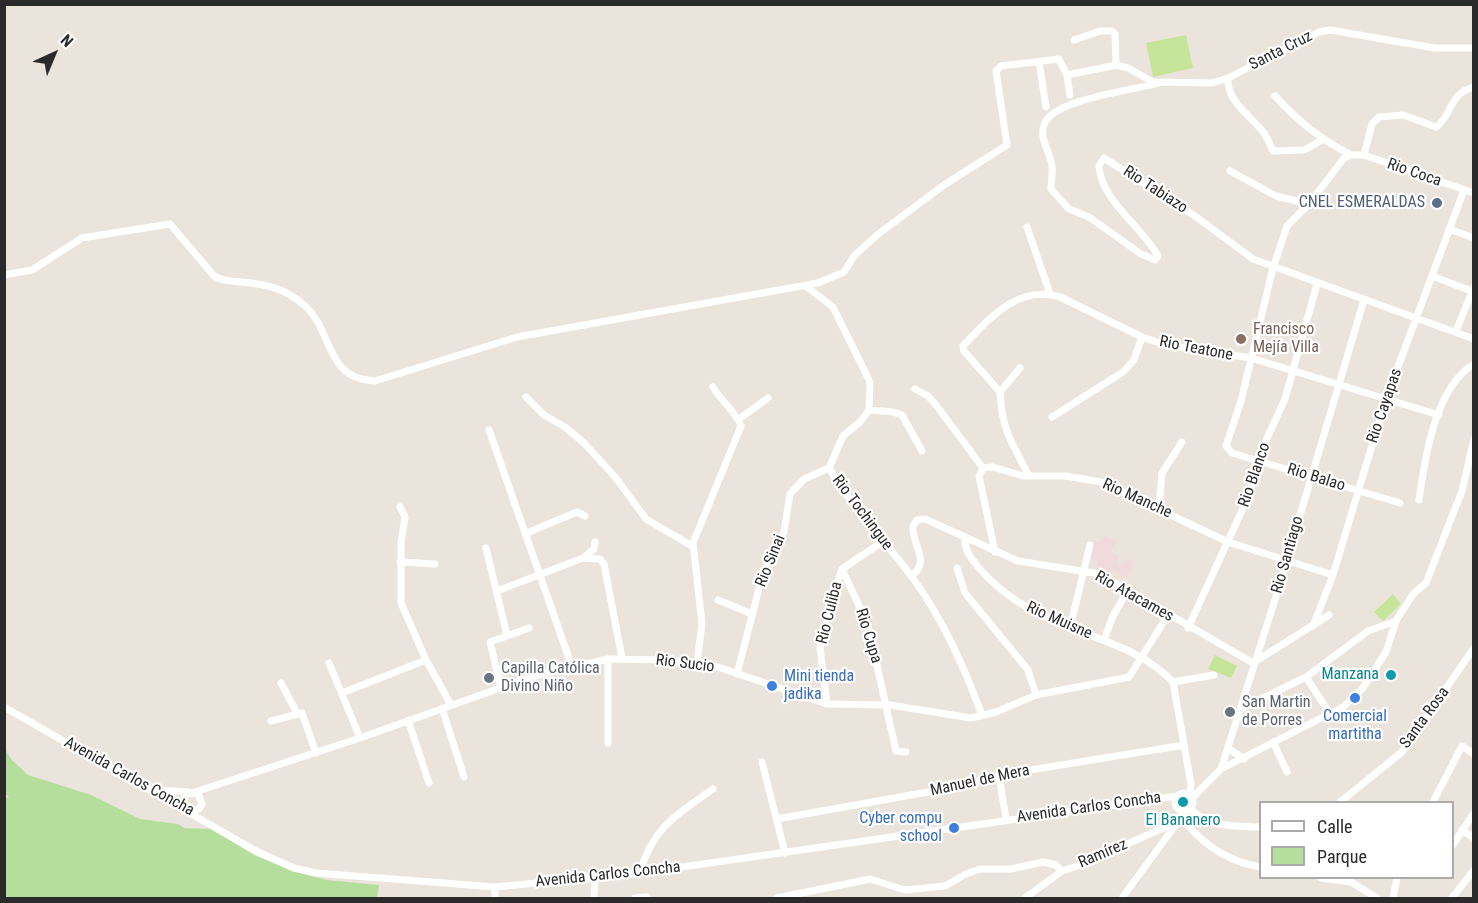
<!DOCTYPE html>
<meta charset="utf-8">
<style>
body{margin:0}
#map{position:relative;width:1478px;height:903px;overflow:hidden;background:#ebe4dc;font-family:"Roboto Condensed",sans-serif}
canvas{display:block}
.frame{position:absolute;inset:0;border:6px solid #2a2a2a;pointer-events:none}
.legend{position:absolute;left:1259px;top:801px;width:195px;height:78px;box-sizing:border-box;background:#fff;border:2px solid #aaa;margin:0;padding:8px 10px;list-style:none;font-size:18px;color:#2a2a2a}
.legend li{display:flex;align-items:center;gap:12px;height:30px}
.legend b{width:30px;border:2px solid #aaa}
.north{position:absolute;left:24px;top:24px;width:60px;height:60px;-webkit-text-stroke:4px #fff;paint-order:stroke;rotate:44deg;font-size:16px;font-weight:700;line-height:24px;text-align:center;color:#2a2a2a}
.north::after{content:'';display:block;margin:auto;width:21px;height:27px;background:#2a2a2a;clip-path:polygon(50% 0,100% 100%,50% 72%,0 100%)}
</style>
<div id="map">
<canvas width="1478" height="903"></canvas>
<div class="frame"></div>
<ul class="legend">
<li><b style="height:8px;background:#fff"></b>Calle</li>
<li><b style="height:16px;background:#b5de9c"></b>Parque</li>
</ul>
<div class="north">N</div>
</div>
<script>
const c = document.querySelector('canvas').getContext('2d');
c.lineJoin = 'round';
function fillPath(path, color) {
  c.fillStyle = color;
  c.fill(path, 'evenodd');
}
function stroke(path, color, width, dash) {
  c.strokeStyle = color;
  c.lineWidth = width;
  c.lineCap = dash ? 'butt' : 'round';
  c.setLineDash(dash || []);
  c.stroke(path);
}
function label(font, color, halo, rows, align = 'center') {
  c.font = font + ' "Roboto Condensed",sans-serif';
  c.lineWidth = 4.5;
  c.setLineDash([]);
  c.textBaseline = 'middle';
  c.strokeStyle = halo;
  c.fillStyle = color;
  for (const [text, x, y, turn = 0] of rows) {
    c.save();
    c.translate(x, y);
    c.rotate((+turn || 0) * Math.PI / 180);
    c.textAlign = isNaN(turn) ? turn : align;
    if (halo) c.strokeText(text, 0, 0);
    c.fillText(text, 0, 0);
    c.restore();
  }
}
const medical = new Path2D(`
 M1104 535 1116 540 1111 552 1119 556 1117 562 1123 564 1125 559 1133 561 1127 579 1114 571 1112 574 1096 567 1098 561 1088 557 1094 542H1101Z`);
const green = new Path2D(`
 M4 747 11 759 28 775 91 795 140 819 178 824 184 828 211 829 254 855 292 871 327 880 379 885 377 898H5V797L9 798 5 792Z`);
const pitch = new Path2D(`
 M1186 35 1193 68 1153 77 1146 43Z
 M1393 594 1401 604 1383 621 1374 612Z
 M1215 655 1237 666 1231 678 1208 669Z`);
const minor = new Path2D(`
 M1074 40 1100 31H1112L1115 34 1116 65
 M1039 62 1046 107
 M1067 75 1070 95
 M1228 78C1226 101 1252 117 1264 133 1268 139 1270 145 1273 151L1304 150 1322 140
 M1159 83C1136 90 1051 99 1044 125 1039 140 1051 153 1052 166 1053 173 1051 182 1051 189L1069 209 1089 217 1141 254 1155 260 1158 256C1141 225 1101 201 1099 166L1104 158 1195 216 1253 259 1474 339
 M1275 96C1300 123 1319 138 1351 155
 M1364 155 1372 124 1379 117 1403 115 1436 127C1453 115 1448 94 1474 87
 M1230 171 1276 196 1309 204
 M1027 227 1050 294
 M1449 229 1474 238
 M4 275 32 270 82 238 170 224 214 276C222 281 231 281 241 282 265 284 285 288 304 305 334 331 324 379 375 381L517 337 818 283 844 272 854 256 877 235 944 185 1007 145 996 71 1001 66 1059 59 1067 75 1116 65 1128 68 1153 82 1212 83 1228 78 1319 32 1330 30 1435 48H1474
 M1432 276 1474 292
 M807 287 833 307 870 382 869 410 860 422 843 436 829 468C852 508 885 540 912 577 943 619 964 667 982 715
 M1456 331 1474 287
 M915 389 928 396 936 405 983 468
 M1000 392 1020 368
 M526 397 544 415 565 427 584 443 616 478 646 519 692 546
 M869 410 893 412 902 415 922 451
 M1052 417 1123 372 1134 360 1142 337
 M739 419 768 398
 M489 430 572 667
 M1029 476C1012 443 1002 431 1000 392L964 351 963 346C989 319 1018 284 1060 297L1142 337 1166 345 1251 358 1439 415
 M1419 500C1425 458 1435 387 1474 364
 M1400 503 1232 453 1226 446 1241 401 1273 268 1287 226 1309 204 1344 158 1351 155H1364L1474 193
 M400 507 405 517 401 542V603L426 660 451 705
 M1159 508 1162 473 1182 442
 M527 533 577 512 585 516
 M965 539C964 550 972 559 979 568 1003 596 1036 615 1071 628 1107 642 1146 653 1173 682L1191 784 1190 795
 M486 548 507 635
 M995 552 979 476 983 468 993 467 1023 476H1066L1101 482 1228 542 1333 575
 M583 558 594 549 595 542
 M400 562 435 564
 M957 568 965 593 1028 670 1036 695
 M842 569 868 625 896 751 906 752
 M911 576C932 562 911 544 913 526L917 520 925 519 1018 561 1100 574 1253 663 1329 615
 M497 591 583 558 600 559 604 564 622 658
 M718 600 752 614
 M1313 626 1333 575 1386 399 1464 190
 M1070 628 1090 545
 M1188 628 1250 493 1257 460 1285 399 1317 284
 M1104 640 1113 616 1128 590
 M608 659V743
 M697 662 702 624 693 543 741 426C737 412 720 401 713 387
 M329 663 360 738
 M737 674 763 573 784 532 790 494 804 479 829 468
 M1306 677 1330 714
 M1173 682 1214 675
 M281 683 297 713
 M501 688 490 642 529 628
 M342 693 426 660
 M827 704 820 648 828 609 842 569 882 542
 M4 707 256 851 294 868 316 873 495 887 640 873 1178 796
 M442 708 464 777
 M1241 709 1306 677 1368 631 1396 621
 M408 720 429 783
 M271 721 302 713 316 753
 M1274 744 1287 772
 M1228 748 1244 759
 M762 762 785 853
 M1221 769 1343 707 1362 689 1386 652 1396 621 1413 594 1426 583 1462 491 1474 439
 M999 776 1006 819
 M156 790 189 792
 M195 792 360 738 531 677 608 659 665 660 709 664 827 704 890 705 971 718 996 712 1036 695 1129 677 1168 615
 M1175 802a9 9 0 1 1 18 0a9 9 0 1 1-18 0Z
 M1192 798 1221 769 1274 603 1364 300
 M1340 802 1402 752 1474 648
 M1433 802 1462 746 1474 754
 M186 808 183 801 186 794 198 793 202 804 199 809 191 811
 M1190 808C1208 828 1236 826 1260 827
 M1185 811 1187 824C1206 847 1231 862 1260 867
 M777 819 928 792 1018 772 1184 745
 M1462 830 1474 838
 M1452 846 1474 813
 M640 873C652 828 677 814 713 789
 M1321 878 1351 882 1377 898
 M495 898V887
 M594 898 595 879
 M635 898 647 897
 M777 898 870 879 905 890 945 886 966 874 980 869H1011L1043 862 1056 865 1062 871
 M1025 898 1062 871 1081 865 1185 818
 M1122 898 1177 823
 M1393 898 1397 878
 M1452 898 1474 870`);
const markers = [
 [1437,203,6,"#5c6f8a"],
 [1241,339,6,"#8d6e63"],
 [1391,675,6,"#0f9aa8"],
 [489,678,6,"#6b7280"],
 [772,686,6,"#3f7fe0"],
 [1355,698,6,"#3f7fe0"],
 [1230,712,6,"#6b7280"],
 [1183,802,6,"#0f9aa8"],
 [954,828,6,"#3f7fe0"]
];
const streetNames = [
 ["Santa Cruz",1281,51,-27],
 ["Rio Coca",1414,173,19],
 ["Rio Tabiazo",1155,190,33],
 ["Rio Teatone",1196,349,11],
 ["Rio Cayapas",1385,406,-71],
 ["Rio Blanco",1255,475,-71],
 ["Rio Balao",1316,478,17],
 ["Rio Manche",1137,499,24],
 ["Rio Tochingue",862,513,53],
 ["Rio Santiago",1288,555,-74],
 ["Rio Sinai",771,561,-68],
 ["Rio Atacames",1134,597,29],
 ["Rio Culiba",830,613,-76],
 ["Rio Muisne",1059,621,24],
 ["Rio Cupa",868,636,73],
 ["Rio Sucio",685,664,7],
 ["Santa Rosa",1425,718,-54],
 ["Avenida Carlos Concha",129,777,29],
 ["Manuel de Mera",980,781,-12],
 ["Avenida Carlos Concha",1089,808,-8],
 ["Ramírez",1103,854,-23],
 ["Avenida Carlos Concha",608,875,-6]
];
const serviceNames = [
 ["CNEL ESMERALDAS",1425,203]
];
const educationNames = [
 ["Francisco",1253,330],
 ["Mejía Villa",1253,348]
];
const worshipNames = [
 ["Capilla Católica",501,669],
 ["Divino Niño",501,687],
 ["San Martin",1242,703],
 ["de Porres",1242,721]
];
const cultureNames = [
 ["Manzana",1379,675],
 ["El Bananero",1183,821,"center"]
];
const shopNames = [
 ["Mini tienda",784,677],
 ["jadika",784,695],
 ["Comercial",1355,717,"center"],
 ["martitha",1355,735,"center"],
 ["Cyber compu",942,819,"right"],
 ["school",942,837,"right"]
];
fillPath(medical, '#f1dadc');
fillPath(green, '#b5de9c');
fillPath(pitch, '#c7e598');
stroke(minor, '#fff', 7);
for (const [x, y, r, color] of markers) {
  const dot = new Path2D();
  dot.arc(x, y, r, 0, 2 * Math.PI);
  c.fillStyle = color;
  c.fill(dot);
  stroke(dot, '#fff', 2);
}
label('16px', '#2a2a2a', '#fff', streetNames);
label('16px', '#4e5e75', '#fff', serviceNames, 'right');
label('16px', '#785e54', '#fff', educationNames, 'left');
label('16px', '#5b616d', '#fff', worshipNames, 'left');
label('16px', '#0d838f', '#fff', cultureNames, 'right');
label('16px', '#366cbe', '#fff', shopNames, 'left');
</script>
